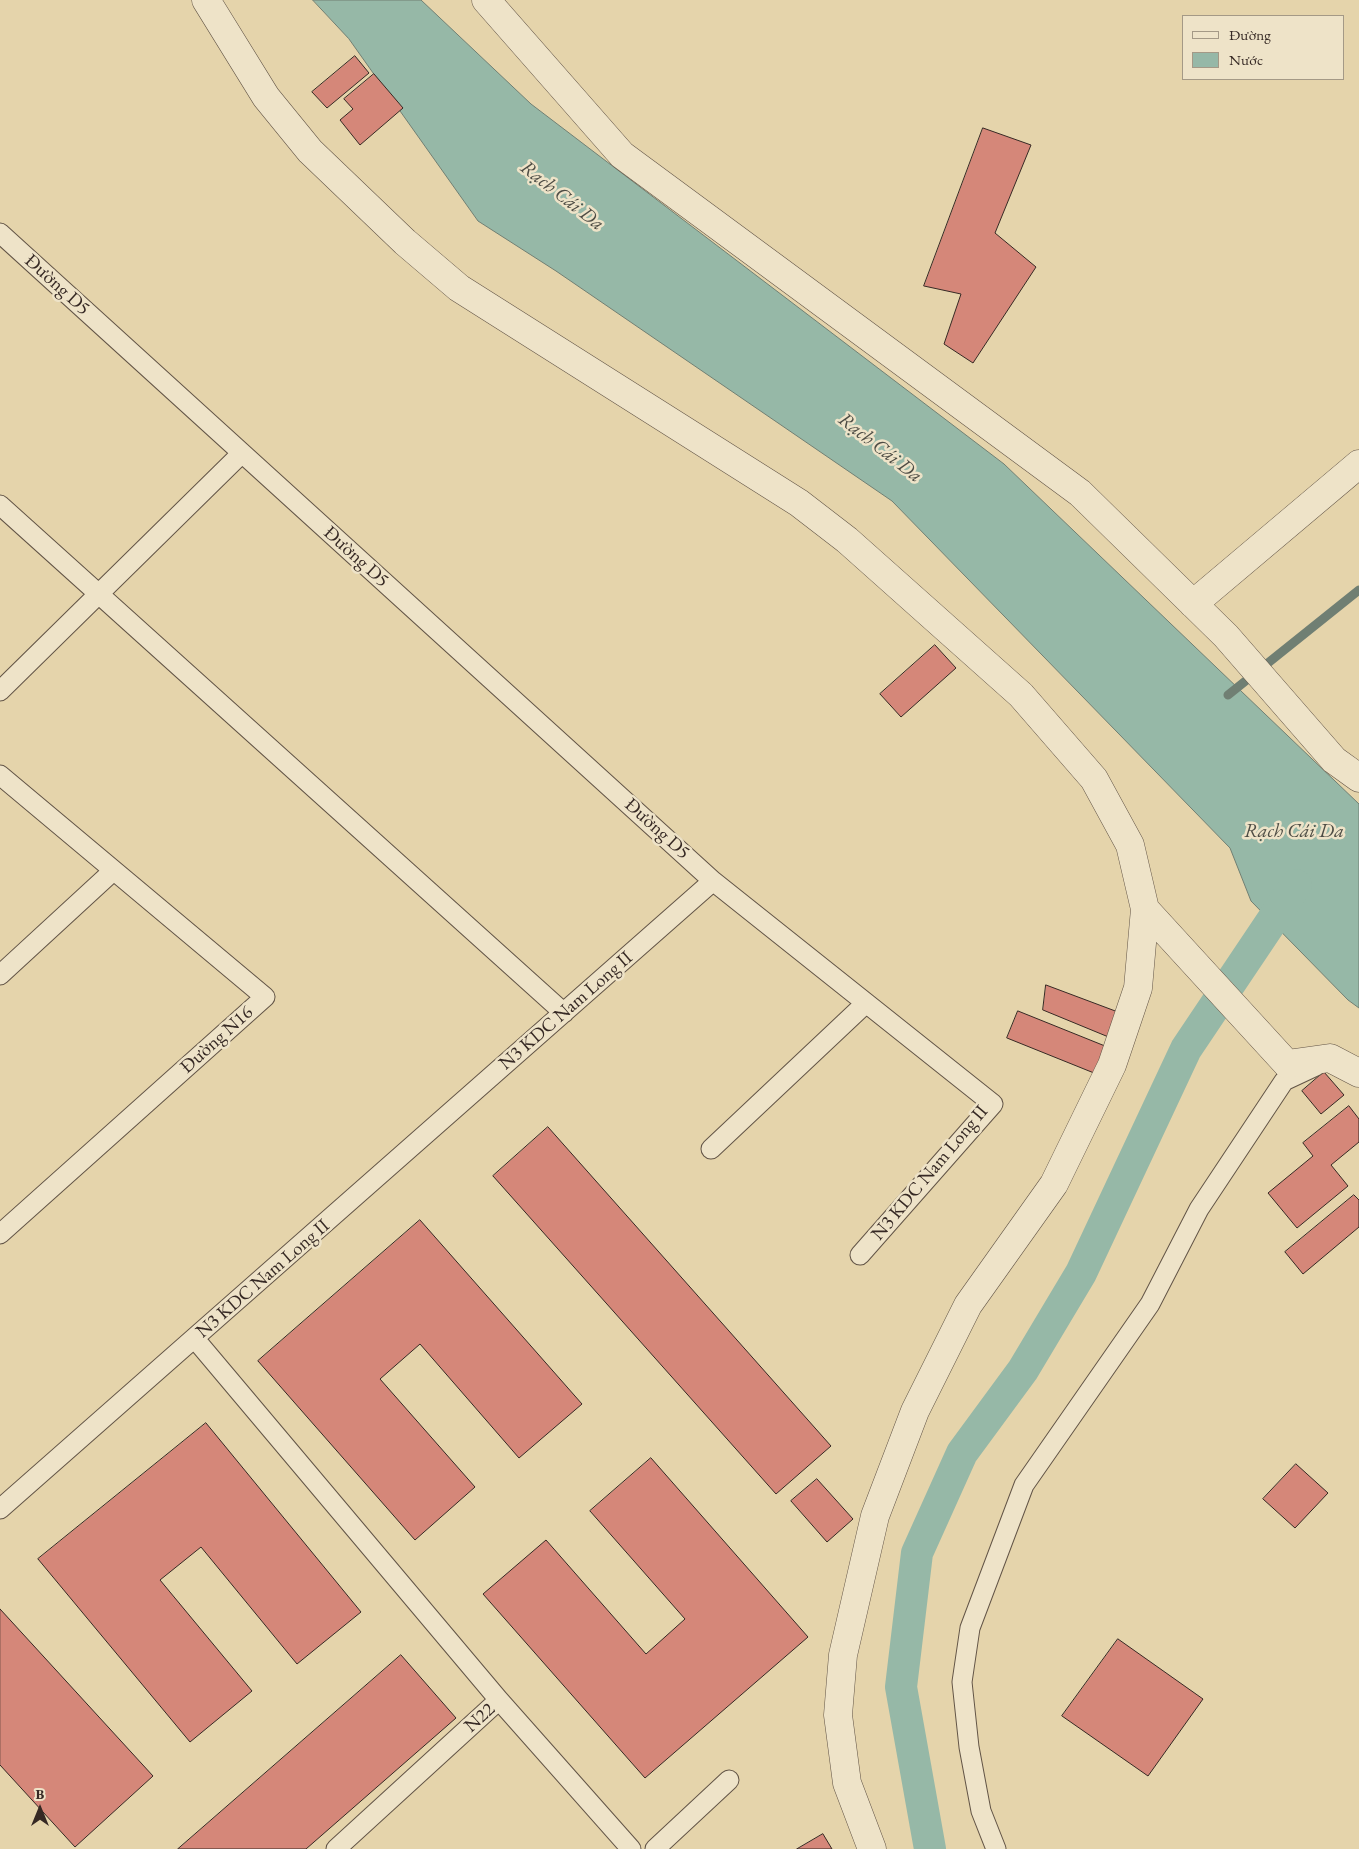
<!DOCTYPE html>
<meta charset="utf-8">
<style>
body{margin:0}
#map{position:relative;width:1359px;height:1849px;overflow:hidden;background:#e5d4ab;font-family:"EB Garamond",serif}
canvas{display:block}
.legend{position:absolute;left:1182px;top:15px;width:162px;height:65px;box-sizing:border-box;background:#eee3c8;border:1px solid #a49986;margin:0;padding:6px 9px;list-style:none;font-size:15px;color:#362924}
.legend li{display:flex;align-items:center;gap:10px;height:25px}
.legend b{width:25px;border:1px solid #a49986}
.north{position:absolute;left:15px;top:1784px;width:50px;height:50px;-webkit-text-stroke:4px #eee3c8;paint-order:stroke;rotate:0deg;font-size:14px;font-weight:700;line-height:20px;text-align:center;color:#362924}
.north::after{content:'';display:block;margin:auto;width:18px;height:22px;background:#362924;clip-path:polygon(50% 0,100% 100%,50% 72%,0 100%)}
</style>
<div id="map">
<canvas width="1359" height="1849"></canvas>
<ul class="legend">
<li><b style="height:6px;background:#eee3c8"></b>Đường</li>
<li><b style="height:14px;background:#96b8a7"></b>Nước</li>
</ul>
<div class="north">B</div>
</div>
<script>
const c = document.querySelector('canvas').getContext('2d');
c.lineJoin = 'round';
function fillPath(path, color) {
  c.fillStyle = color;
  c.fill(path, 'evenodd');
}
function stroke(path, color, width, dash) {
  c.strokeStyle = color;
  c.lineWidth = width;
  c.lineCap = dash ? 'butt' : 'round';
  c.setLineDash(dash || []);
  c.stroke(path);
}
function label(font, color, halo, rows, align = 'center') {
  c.font = font + ' "EB Garamond",serif';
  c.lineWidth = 5;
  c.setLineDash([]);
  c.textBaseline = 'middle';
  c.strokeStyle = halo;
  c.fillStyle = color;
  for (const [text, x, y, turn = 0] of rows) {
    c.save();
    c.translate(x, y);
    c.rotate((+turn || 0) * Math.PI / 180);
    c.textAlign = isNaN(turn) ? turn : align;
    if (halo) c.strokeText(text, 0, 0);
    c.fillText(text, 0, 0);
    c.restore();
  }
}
const water = new Path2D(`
 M313 0H421L531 104 1004 464 1359 804V1008L1348 1000 1251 901 1230 848 892 501 556 271 478 221 349 39Z`);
const stream = new Path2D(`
 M1228 695 1359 590`);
const canal = new Path2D(`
 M930 1849 901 1687 917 1553 962 1453 1023 1370 1081 1273 1186 1049 1296 885`);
const building = new Path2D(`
 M355 56 369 73 327 108 312 92Z
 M374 74 403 108 360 145 340 120 353 109 344 99Z
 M983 128 1031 145 995 233 1036 267 973 363 944 344 961 294 924 286Z
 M935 645 956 668 901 717 880 694Z
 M1046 985 1118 1012 1111 1038 1043 1010Z
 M1018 1011 1105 1046 1094 1073 1007 1038Z
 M1324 1072 1344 1095 1321 1114 1302 1091Z
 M1349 1106 1359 1119V1142L1331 1165 1348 1186 1297 1228 1268 1193 1313 1156 1303 1143Z
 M548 1127 831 1446 776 1494 493 1176Z
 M1354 1195 1359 1200V1227L1303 1274 1285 1252Z
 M420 1220 582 1404 519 1458 420 1344 380 1379 475 1487 415 1540 258 1361Z
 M206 1423 361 1612 297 1664 201 1547 160 1580 252 1691 190 1742 38 1559Z
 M651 1458 808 1637 645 1778 483 1594 546 1540 646 1654 685 1619 590 1511Z
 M1296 1464 1328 1493 1295 1528 1263 1499Z
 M817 1479 853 1519 827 1542 791 1501Z
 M0 1609 153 1776 75 1847 0 1765Z
 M1118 1639 1203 1699 1148 1776 1062 1716Z
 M401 1655 456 1718 306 1849H178Z
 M823 1834 832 1849H797Z`);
const lane = new Path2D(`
 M0 233 713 881
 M0 505 564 1013
 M0 691 242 453
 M0 775 265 997 0 1234
 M0 975 113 871
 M711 1149 866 1003
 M195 1339 499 1700
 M0 1509 713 881 993 1104 860 1255
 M336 1849 499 1700 631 1849
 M655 1849 729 1780
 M996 1849 981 1811 969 1747 962 1682 970 1628 1024 1485 1150 1304 1199 1209 1284 1081 1316 1066`);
const street = new Path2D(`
 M206 0 266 97 310 151 405 242 459 288 799 503 847 540 1021 695 1094 779 1130 845 1145 909 1138 988 1112 1065 1054 1184 968 1305 915 1411 875 1516 843 1655 838 1715 847 1783 872 1849
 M486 0 622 155 1080 493 1226 636 1334 760 1359 778
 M1193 604 1359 464
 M1145 909 1287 1064 1330 1058 1359 1073`);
const streetNames = [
 ["Đường D5",57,285,42],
 ["Đường D5",356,557,42],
 ["Đường D5",657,829,42],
 ["N3 KDC Nam Long II",566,1011,-41],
 ["Đường N16",217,1040,-42],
 ["N3 KDC Nam Long II",930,1173,-50],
 ["N3 KDC Nam Long II",263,1279,-41],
 ["N22",480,1718,-42]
];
const waterNames = [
 ["Rạch Cái Da",562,196,38],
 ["Rạch Cái Da",880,448,38],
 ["Rạch Cái Da",1294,832]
];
fillPath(water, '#96b8a7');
stroke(water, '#707f73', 1);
stroke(stream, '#707f73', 9);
stroke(canal, '#96b8a7', 32);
fillPath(building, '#d58779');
stroke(building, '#362924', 1);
stroke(lane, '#625446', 21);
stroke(street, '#625446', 29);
stroke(lane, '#eee3c8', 19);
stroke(street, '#eee3c8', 28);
label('19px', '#362924', '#eee3c8', streetNames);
label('italic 20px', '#4e4d45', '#eee3c8', waterNames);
</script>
